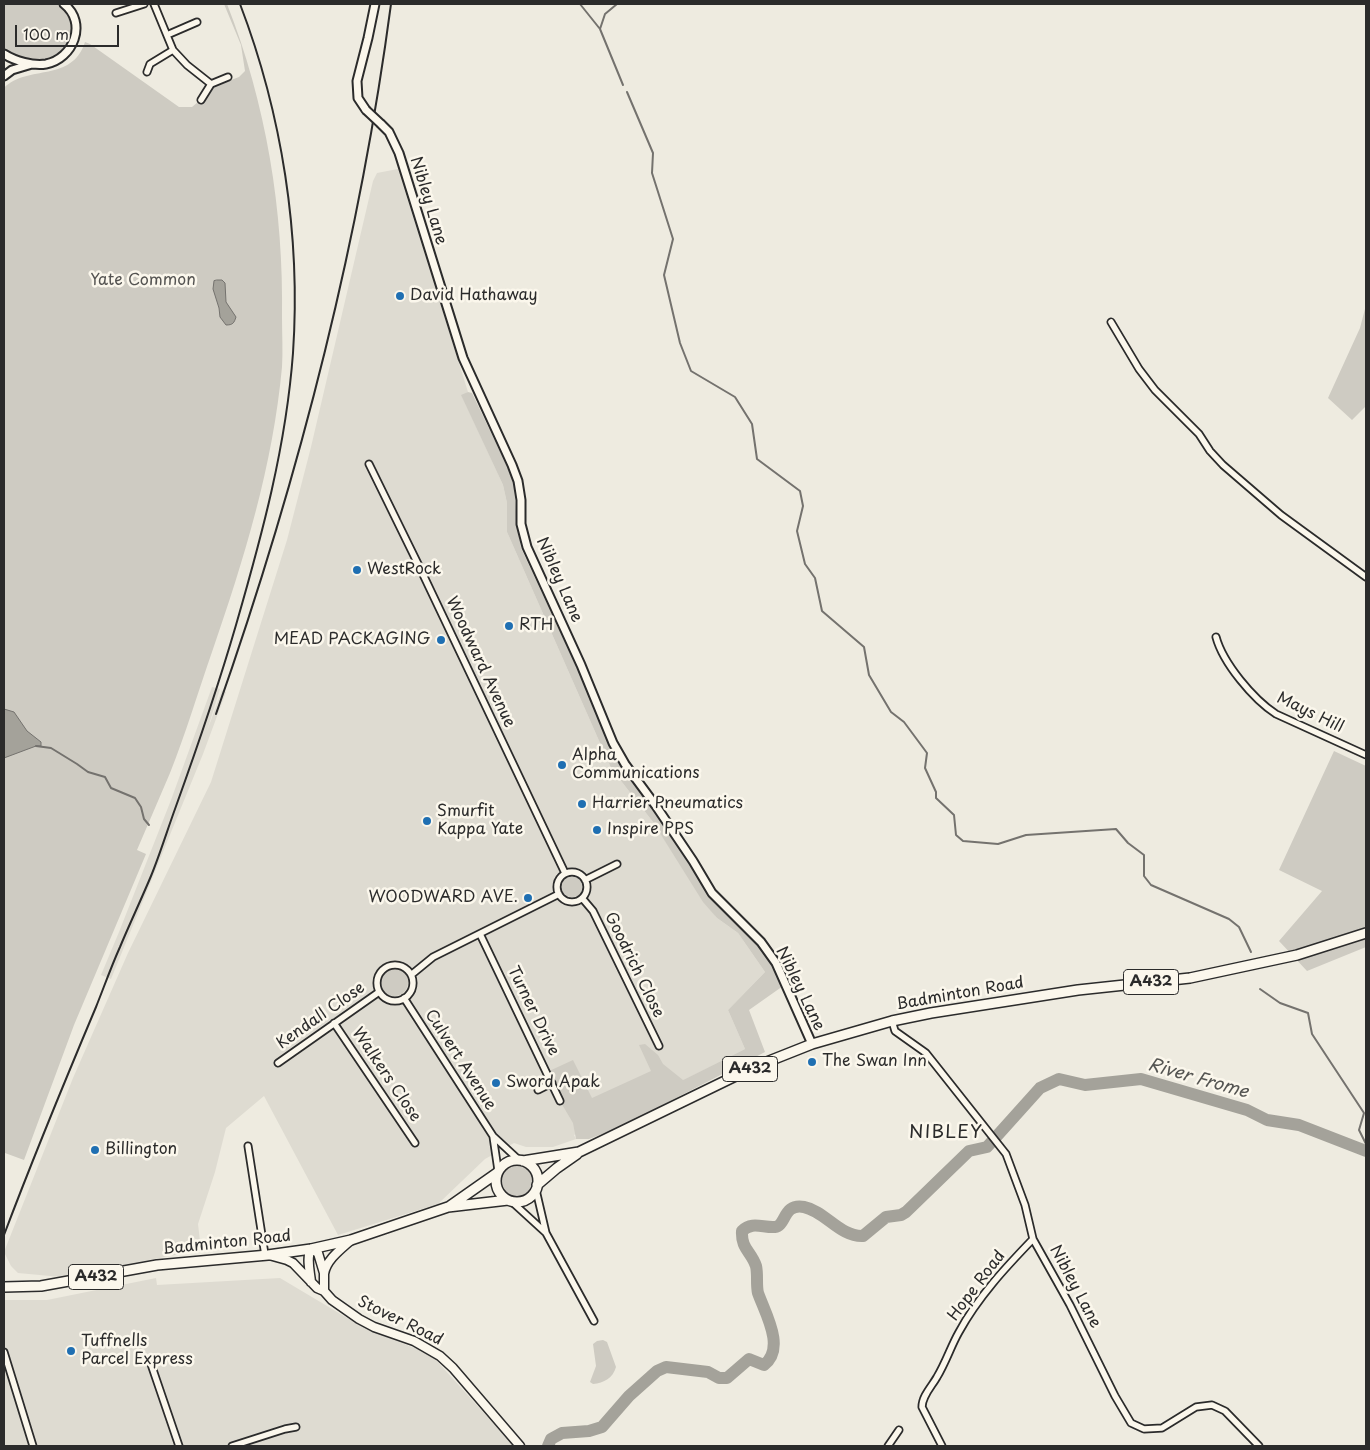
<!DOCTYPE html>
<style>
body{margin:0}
#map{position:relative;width:1370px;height:1450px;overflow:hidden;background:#eeebe0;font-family:"Playpen Sans",sans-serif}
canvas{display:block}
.frame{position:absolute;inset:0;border:5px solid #2b2b2b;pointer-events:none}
.scale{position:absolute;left:15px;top:25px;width:104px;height:22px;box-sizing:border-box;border:2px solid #2b2b2b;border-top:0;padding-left:6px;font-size:15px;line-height:18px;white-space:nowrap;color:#2b2b2b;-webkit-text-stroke:4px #fbf7ec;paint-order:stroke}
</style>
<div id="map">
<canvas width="1370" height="1450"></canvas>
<div class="frame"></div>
<div class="scale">100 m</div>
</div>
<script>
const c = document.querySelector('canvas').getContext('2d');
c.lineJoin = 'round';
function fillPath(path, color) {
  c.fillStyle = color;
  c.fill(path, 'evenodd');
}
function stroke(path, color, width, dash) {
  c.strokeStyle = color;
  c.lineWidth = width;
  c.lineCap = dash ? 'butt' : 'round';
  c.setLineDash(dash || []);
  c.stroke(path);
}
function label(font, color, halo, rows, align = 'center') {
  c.font = font + ' "Playpen Sans",sans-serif';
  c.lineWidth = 5;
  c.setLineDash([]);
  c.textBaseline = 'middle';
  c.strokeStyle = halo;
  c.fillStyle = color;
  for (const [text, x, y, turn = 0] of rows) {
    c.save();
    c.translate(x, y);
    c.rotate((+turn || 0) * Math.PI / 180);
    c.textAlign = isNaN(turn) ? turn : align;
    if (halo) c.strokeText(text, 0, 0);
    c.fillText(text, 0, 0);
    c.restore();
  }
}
const built = new Path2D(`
 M398 169 468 392 462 396 503 485 507 503V532L611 768 653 822 717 918 738 933 765 972 728 1010 745 1049 574 1135 576 1139 553 1147H526L514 1143 485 1159 438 1204 338 1235 264 1096 226 1128 215 1172 198 1224 201 1250 61 1277 18 1273 11 1266 4 1252 73 1078 128 953 211 782 287 540 311 447 373 181 377 173Z
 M212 687 220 689 207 731 222 690 226 692 203 754 111 979 101 975 119 932 171 800Z
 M156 1278 157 1285 280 1278 364 1328 417 1349 435 1359 514 1446H4V1300H47Z`);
const green = new Path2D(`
 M4 4H58C78 19 75 52 50 59 36 63 17 57 5 51Z
 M224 4H227C266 103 284 211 282 318 282 334 283 351 282 367 273 465 244 560 212 652 198 692 186 733 170 773 159 799 148 824 137 850L146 854 74 1025 24 1160 5 1153 4 1154V88C28 64 72 83 85 42L90 44 179 107H192L198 102 204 103 213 87 239 77 245 71 241 45Z
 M1366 305V406L1352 420 1328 398 1360 328Z
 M468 392 472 393 507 466 514 485 517 525 521 548 577 668 609 745 622 768 660 819 711 899 753 940 778 970 783 986 749 1010 765 1052 620 1127 589 1139H576L573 1123 560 1101 547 1072 573 1060 592 1098 651 1071 639 1045 645 1044 658 1055 663 1064 683 1080 745 1049 728 1010 765 972 738 933 717 918 703 902 653 822 611 768 507 532V503L503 485 461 395Z
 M1334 751 1366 766V947L1307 971 1279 941 1322 891 1279 870Z
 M561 886a11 11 0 1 1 22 0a11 11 0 1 1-22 0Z
 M380 982a14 14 0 1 1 28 0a14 14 0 1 1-28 0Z
 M500 1181a16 16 0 1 1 32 0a16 16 0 1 1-32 0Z
 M603 1340 607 1342 616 1367C613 1378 604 1383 593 1384L590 1382 596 1366 593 1344 597 1341Z`);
const water = new Path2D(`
 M217 280H222L225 283 226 302 236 317C234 323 233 325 226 325L220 317 219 308 213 289 214 281Z
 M4 709 14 712 27 731 41 742V746H36L4 758Z`);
const stream = new Path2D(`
 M580 4 600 29
 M617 4 605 14 600 29 623 85
 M627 92 653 153 652 173 673 239 664 275 680 343 691 371 735 397 752 424 757 459 800 491 803 506 797 531 805 564 815 578 822 611 864 647 869 675 891 712 904 722 927 753 925 768 936 792V798L954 815 956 835 963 841 998 844 1026 835 1116 829 1128 843 1144 855V876L1151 885 1229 919 1239 927 1251 952
 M36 746 51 748 77 764 88 772 105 777 111 788 135 798 141 807 144 819 149 825
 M1260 989 1280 1003 1308 1013 1312 1034 1364 1113 1359 1130 1366 1144 1365 1150`);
const river = new Path2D(`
 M548 1446 551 1439 562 1433 589 1431 602 1427 629 1396 657 1371 666 1367 708 1372 719 1378H727L749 1359 764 1365C786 1348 765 1313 758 1293 756 1285 758 1274 756 1266 751 1251 741 1249 742 1231 752 1221 763 1228 775 1227 786 1226 783 1203 804 1207 825 1211 840 1237 863 1236L886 1217 901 1215 906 1212 969 1151 987 1147 1040 1088 1059 1079 1085 1085 1141 1079 1247 1110 1267 1120 1299 1125 1366 1151`);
const minor = new Path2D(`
 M154 4 173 50 187 65 211 84
 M116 13 144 4
 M167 35 197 22
 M147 72 150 64 173 50
 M201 100 211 84 228 77
 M1111 322 1139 369 1155 390 1199 434 1210 451 1223 465 1281 515 1366 577
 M369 464 419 566 565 873
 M1216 637C1223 663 1253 699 1276 714L1366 755
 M557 887a15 15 0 1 1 30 0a15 15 0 1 1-30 0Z
 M585 880 617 864
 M582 898 593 911 659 1046
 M480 934 560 1101
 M377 983a18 18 0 1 1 36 0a18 18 0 1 1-36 0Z
 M411 975 433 957 559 894
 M404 998 493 1136 520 1161
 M892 1021 895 1031 926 1053 1006 1154 1025 1205 1033 1239 1070 1305 1115 1396 1131 1423 1144 1429 1162 1428 1196 1407 1212 1405 1225 1411 1259 1446
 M334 1023 415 1143
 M278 1063 379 992
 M538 1090 552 1083
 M493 1136 498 1170
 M248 1146 265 1255
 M536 1190 546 1233 594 1321
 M511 1201 546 1233
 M4 1352 33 1446
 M151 1364 179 1446
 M232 1446 285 1429 296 1427
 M888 1446 899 1430
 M942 1446 922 1407C922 1396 932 1386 937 1377 946 1362 951 1346 959 1332 978 1297 1006 1267 1033 1239`);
const tertiary = new Path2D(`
 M4 54C15 61 33 66 46 64 73 59 88 23 64 4
 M4 76 12 70 32 64
 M366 110 358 98 357 81 368 38 375 4
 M381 124 389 132 399 153 463 358 512 465 518 481 521 500V524L527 547 581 665 613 743 625 764 656 806 693 861 712 893 761 942 776 963 812 1044`);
const secondary = new Path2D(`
 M269 1255 287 1260 293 1263 317 1288 324 1291 332 1300 359 1319 374 1327 414 1341 440 1356 453 1368 520 1446
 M311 1282C310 1271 306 1258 311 1249L318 1253 324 1273
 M324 1291C324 1285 324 1280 324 1274 326 1260 341 1249 351 1240`);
const primary = new Path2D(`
 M496 1181a21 21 0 1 1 42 0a21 21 0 1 1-42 0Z
 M523 1161 579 1152 754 1067 812 1044 892 1021 931 1013 1078 990 1190 978 1297 955 1366 933
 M537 1185 557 1168 577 1154
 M450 1206 497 1173
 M4 1287 41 1286 157 1265 268 1255 311 1249 351 1240 448 1207 508 1200`);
const rail = new Path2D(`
 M216 714C297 484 359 246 391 4
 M4 1235C33 1158 64 1083 96 1007 104 987 111 967 120 947 130 923 141 900 151 876 160 854 167 831 175 809 197 748 218 687 236 625 262 535 286 447 293 353 301 235 282 114 240 4`);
const tertiaryBridge = new Path2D(`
 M366 110 381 124`);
const markers = [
 [400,296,5,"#1f6fb2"],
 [357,570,5,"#1f6fb2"],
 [509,626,5,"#1f6fb2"],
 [441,640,5,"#1f6fb2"],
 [562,765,5,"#1f6fb2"],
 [582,804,5,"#1f6fb2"],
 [427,821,5,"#1f6fb2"],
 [597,830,5,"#1f6fb2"],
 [528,898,5,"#1f6fb2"],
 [812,1062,5,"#1f6fb2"],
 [496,1083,5,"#1f6fb2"],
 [95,1150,5,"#1f6fb2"],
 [71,1351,5,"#1f6fb2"]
];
const shields = [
 [1151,982,55],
 [750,1069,55],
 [96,1277,55]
];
const shieldNames = [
 ["A432",1151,982],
 ["A432",750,1069],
 ["A432",96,1277]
];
const streetNames = [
 ["Nibley Lane",428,201,73],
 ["Nibley Lane",559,580,66],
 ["Woodward Avenue",480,662,65],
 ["Mays Hill",1310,713,26],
 ["Goodrich Close",634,965,64],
 ["Nibley Lane",800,989,64],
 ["Badminton Road",960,994,-10],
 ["Turner Drive",533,1011,64],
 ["Kendall Close",321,1016,-35],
 ["Culvert Avenue",460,1060,57],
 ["Walkers Close",386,1075,56],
 ["Badminton Road",227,1243,-6],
 ["Hope Road",977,1286,-53],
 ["Nibley Lane",1075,1287,62],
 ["Stover Road",400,1321,26]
];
const parkNames = [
 ["Yate Common",143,281]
];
const poiNames = [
 ["David Hathaway",410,296],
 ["WestRock",367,570],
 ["RTH",519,626],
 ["MEAD PACKAGING",431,640,"right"],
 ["Alpha",572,756],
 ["Communications",572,774],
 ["Harrier Pneumatics",592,804],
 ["Smurfit",437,812],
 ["Kappa Yate",437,830],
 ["Inspire PPS",607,830],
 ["WOODWARD AVE.",518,898,"right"],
 ["The Swan Inn",822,1062],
 ["Sword Apak",506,1083],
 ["Billington",105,1150],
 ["Tuffnells",81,1342],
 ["Parcel Express",81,1360]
];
const waterNames = [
 ["River Frome",1198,1079,16]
];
const quarterNames = [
 ["NIBLEY",946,1133]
];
fillPath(built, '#dedbd1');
fillPath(green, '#cecbc2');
fillPath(water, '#a4a29a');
stroke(water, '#74726e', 1);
stroke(stream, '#74726e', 2);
stroke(river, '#a4a29a', 12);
stroke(minor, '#2b2b2b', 9);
stroke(tertiary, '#2b2b2b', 11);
stroke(secondary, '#2b2b2b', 11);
stroke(primary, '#2b2b2b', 12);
stroke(minor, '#fbf7ec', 5.5);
stroke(tertiary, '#fbf7ec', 7);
stroke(secondary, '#fbf7ec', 8);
stroke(primary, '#fbf7ec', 9);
stroke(rail, '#2b2b2b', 2);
stroke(tertiaryBridge, '#2b2b2b', 11, []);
stroke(tertiaryBridge, '#fbf7ec', 7);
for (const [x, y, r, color] of markers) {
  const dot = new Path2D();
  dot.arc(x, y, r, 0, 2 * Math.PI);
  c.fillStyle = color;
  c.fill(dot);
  stroke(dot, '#fbf7ec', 2);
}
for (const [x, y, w] of shields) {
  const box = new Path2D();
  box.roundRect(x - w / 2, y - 12.5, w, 25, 4);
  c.fillStyle = '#fbf7ec';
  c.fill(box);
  stroke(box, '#2b2b2b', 1);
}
label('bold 15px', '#2b2b2b', null, shieldNames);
label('16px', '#2b2b2b', '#fbf7ec', streetNames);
label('16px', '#545351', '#fbf7ec', parkNames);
label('16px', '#2b2b2b', '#fbf7ec', poiNames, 'left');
label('italic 18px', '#555552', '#fbf7ec', waterNames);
c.letterSpacing = '1px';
label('19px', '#2b2b2b', '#fbf7ec', quarterNames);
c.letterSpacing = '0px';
</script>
